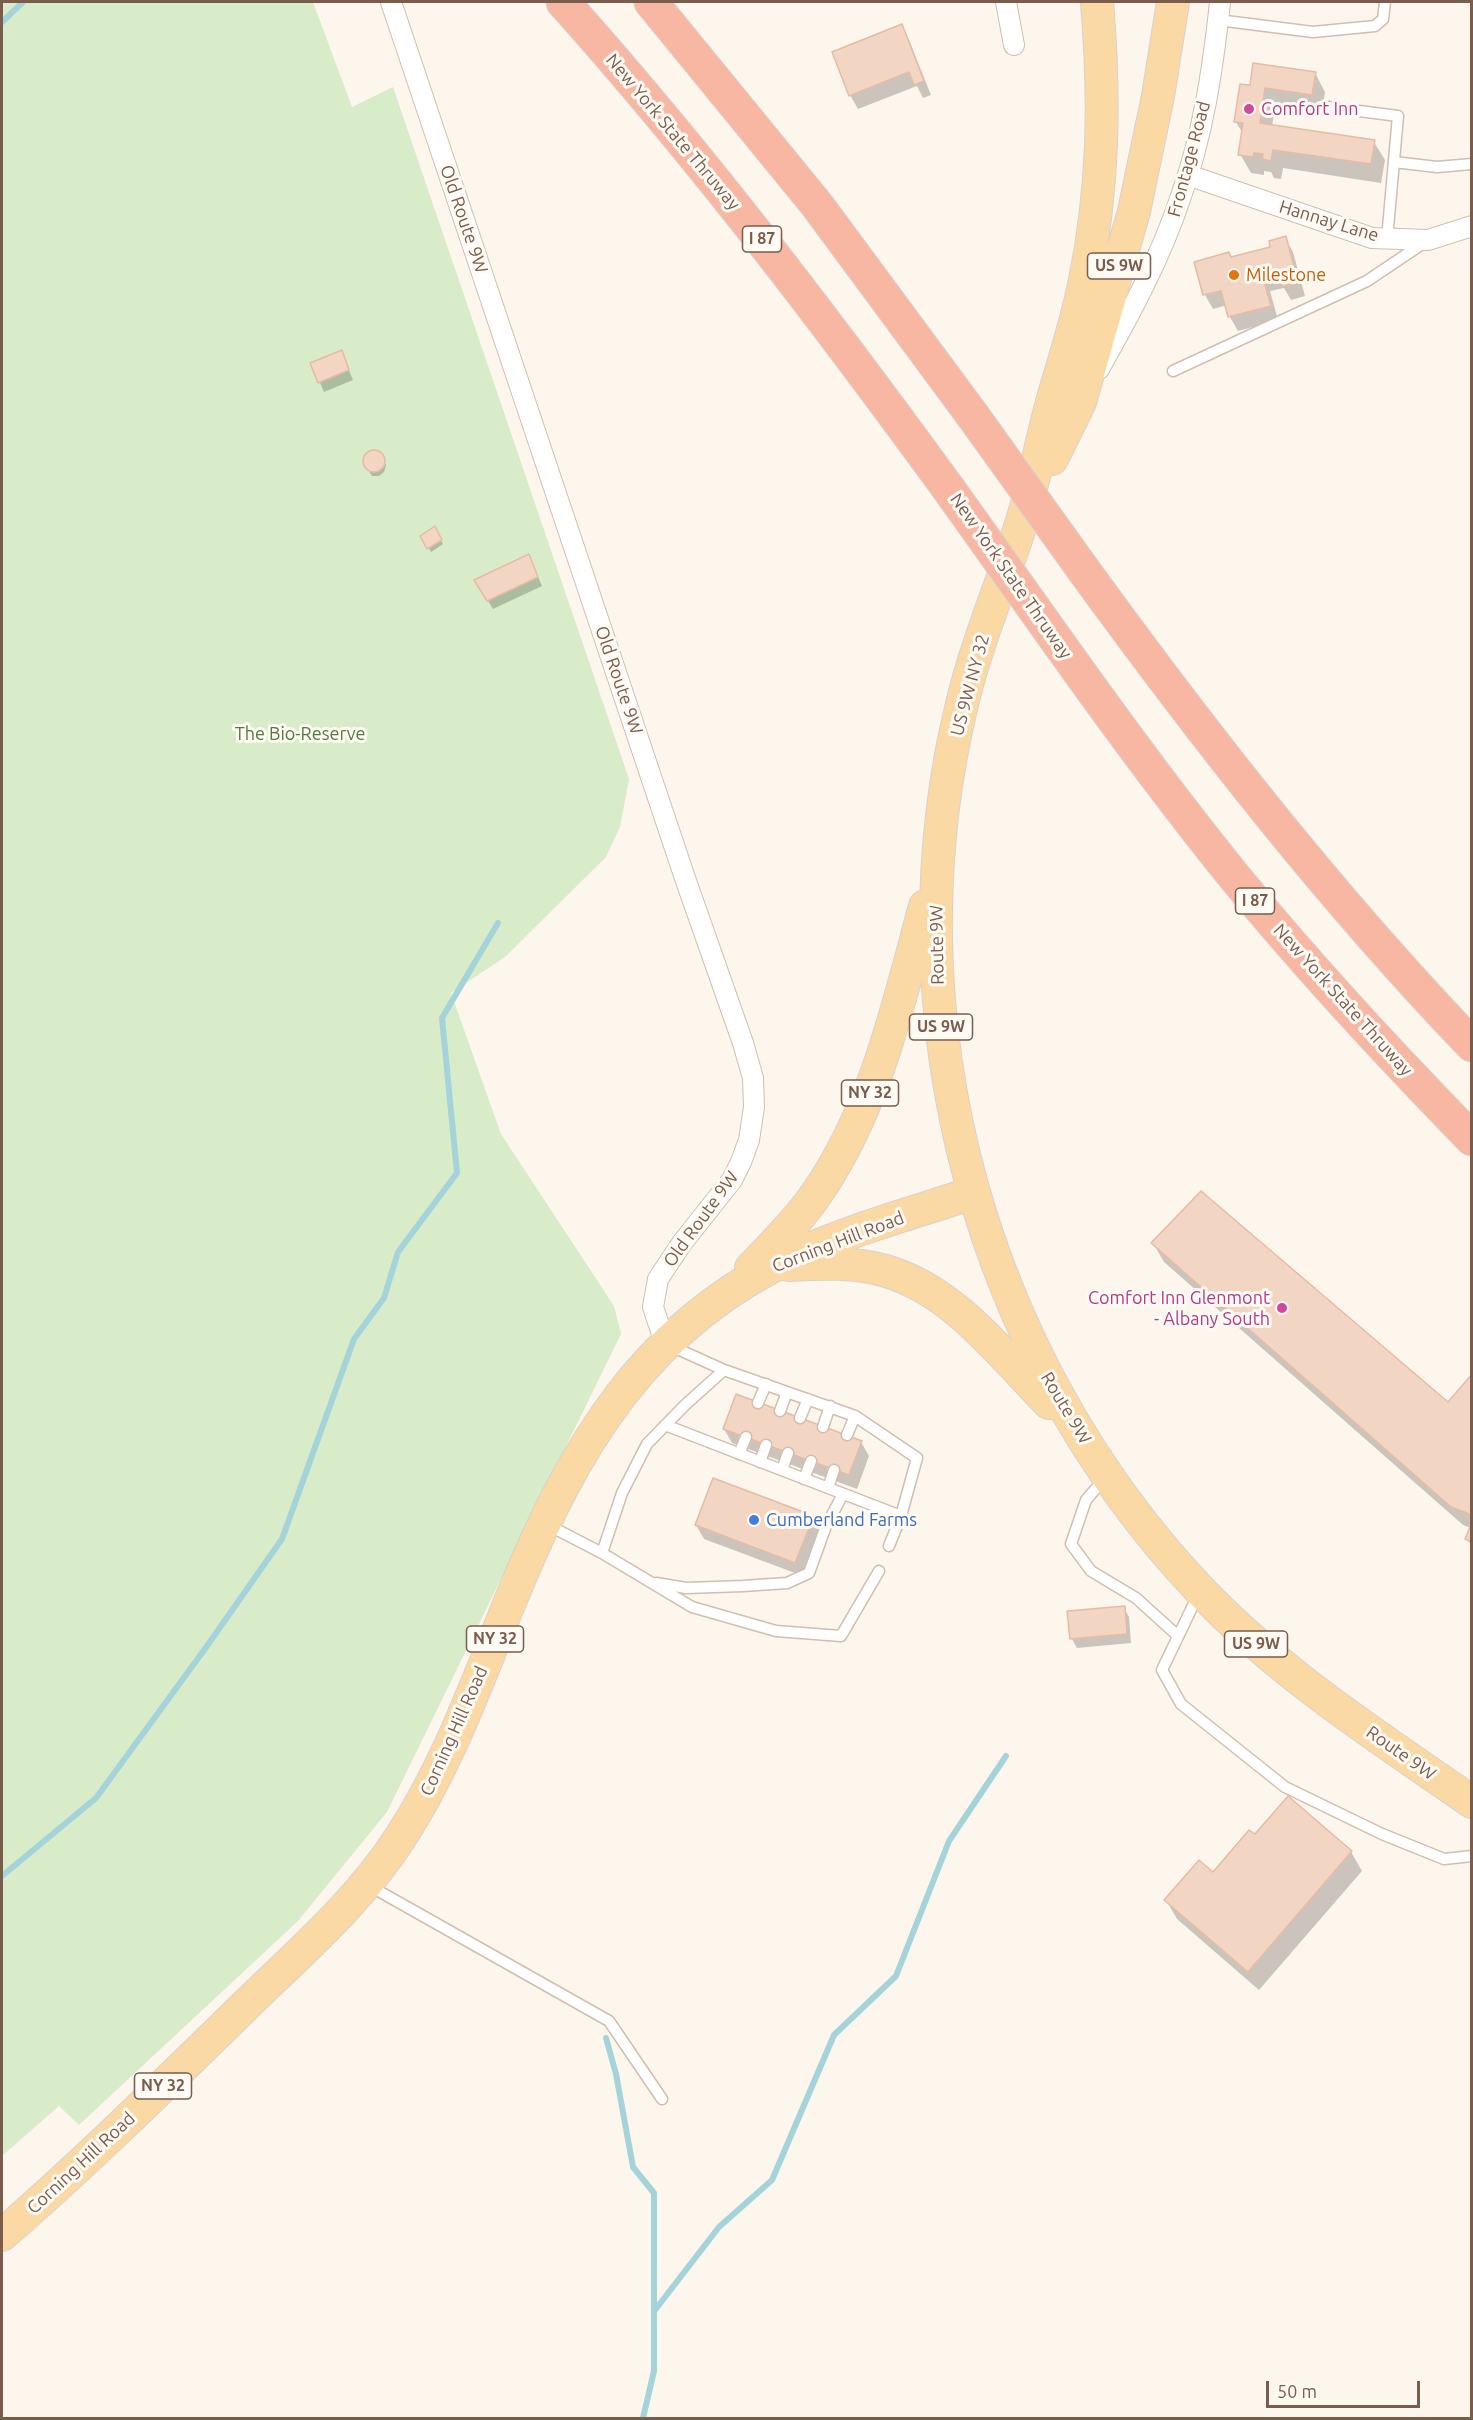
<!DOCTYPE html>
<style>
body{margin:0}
#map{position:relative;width:1473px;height:2420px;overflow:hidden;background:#fdf6ec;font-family:Ubuntu,sans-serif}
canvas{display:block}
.frame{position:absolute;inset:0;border:3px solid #7a5c4d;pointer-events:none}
.scale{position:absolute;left:1266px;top:2381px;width:154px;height:27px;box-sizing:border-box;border:3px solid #7a5c4d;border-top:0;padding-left:8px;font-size:18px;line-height:21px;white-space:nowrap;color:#7a5c4d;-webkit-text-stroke:4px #fffaf3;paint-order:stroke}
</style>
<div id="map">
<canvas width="1473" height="2420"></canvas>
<div class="frame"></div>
<div class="scale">50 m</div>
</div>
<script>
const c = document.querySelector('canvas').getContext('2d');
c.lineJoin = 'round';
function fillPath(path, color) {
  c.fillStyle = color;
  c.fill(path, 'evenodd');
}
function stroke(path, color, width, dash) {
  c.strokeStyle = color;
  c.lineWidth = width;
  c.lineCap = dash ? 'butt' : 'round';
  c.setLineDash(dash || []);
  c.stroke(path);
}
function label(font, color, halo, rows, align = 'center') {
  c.font = font + ' Ubuntu,sans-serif';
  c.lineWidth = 6;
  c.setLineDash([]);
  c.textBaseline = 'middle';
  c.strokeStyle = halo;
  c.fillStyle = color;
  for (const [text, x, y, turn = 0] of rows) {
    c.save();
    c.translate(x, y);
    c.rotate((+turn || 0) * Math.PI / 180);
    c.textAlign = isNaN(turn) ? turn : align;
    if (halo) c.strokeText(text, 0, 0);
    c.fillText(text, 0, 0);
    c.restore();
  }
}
const green = new Path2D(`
 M2 2H313L352 107 393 87 629 779 620 827 606 857 505 957 451 993 501 1134 614 1306 621 1334 387 1812 298 1921 79 2125 59 2106 2 2156Z`);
const shadow = new Path2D(`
 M901 26 909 40 931 95 923 98 917 86 858 109 850 95Z
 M1315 73 1325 92 1322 114 1275 107 1272 127 1374 142 1385 160 1381 183 1283 168 1281 179 1274 178 1271 172 1264 171V175L1251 173 1240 154 1243 134 1236 122 1251 87Z
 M1285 238 1293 252 1305 296 1291 300 1284 288 1270 291 1278 320 1238 331 1230 317 1227 305 1213 309 1205 295 1196 263 1231 259 1272 248Z
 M341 352 353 380 324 392 312 364Z
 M376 451 380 454 386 465 384 472 379 476H372L365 465 364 459 369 452Z
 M434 528 443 544 431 552 422 536Z
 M529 556 542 586 493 609 476 581Z
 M1153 1243 1448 1405 1472 1376V1547L1467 1539 1471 1528 1463 1525 1164 1262Z
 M724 1429 861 1442 869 1456 857 1489 732 1443Z
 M813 1517 821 1531 803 1576 704 1539 696 1525Z
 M1124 1608 1129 1617 1131 1643 1077 1648 1072 1639Z
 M1255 1836 1351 1852 1362 1871 1259 1990 1177 1919 1166 1900 1213 1874Z`);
const stream = new Path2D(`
 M2 22 23 2
 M2 1876 96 1798 207 1646 282 1539 354 1339 384 1298 398 1252 457 1173 442 1018 498 923
 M606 2038 616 2074 633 2167 654 2193V2371L643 2418
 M655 2310 719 2227 772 2180 834 2035 896 1976 949 1841 1006 1756`);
const building = new Path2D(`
 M902 24 924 81 914 85 909 72 849 96 832 52Z
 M1253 63 1316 72 1312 95 1265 88 1260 123 1375 140 1371 164 1273 150 1271 161 1262 159 1263 154 1254 153 1253 157 1238 155 1243 123 1234 122 1240 84 1250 85Z
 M1286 236 1298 282 1282 287 1278 273 1263 277 1271 306 1228 317 1221 291 1203 295 1194 262 1229 252 1231 257 1270 247 1269 241Z
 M342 350 349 370 318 383 310 363Z
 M363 461a11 11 0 1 1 22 0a11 11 0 1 1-22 0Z
 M435 526 442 540 427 549 420 536Z
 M529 554 538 577 487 601 474 580Z
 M1201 1191 1448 1402 1472 1374V1515L1451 1507 1151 1243Z
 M736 1394 862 1441 849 1475 723 1429Z
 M713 1478 814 1516 795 1563 695 1525Z
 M1472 1522V1542L1465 1539Z
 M1125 1606 1127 1634 1070 1639 1067 1611Z
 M1288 1796 1352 1851 1248 1972 1164 1900 1199 1860 1213 1872 1249 1830 1255 1834Z`);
const service = new Path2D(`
 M1218 20 1313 32 1375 26 1383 19 1385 2
 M1320 106 1398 116 1387 239
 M1394 162 1437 167 1472 164
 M1173 371 1367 281 1425 242
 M671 1346 724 1370 855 1416 917 1458 901 1516 889 1546
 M758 1403 766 1384
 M780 1411 787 1392
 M800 1418 808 1399
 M665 1425 901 1516
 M823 1427 830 1406
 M847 1435 855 1416
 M739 1454 746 1437
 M760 1462 766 1445
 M782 1470 788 1453
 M1105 1478 1086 1500 1071 1544 1091 1571 1136 1598 1178 1636
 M804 1479 811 1461
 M828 1488 834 1470
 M546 1524 602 1553 692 1607 776 1631 841 1636 879 1571
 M602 1553 622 1493 647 1444 685 1405 724 1370
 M656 1583 686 1588 743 1586 787 1583 809 1573 826 1526 843 1494
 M1199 1593 1162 1670 1181 1704 1285 1787 1382 1834 1444 1859 1472 1856
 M368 1885 609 2021 662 2099`);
const minor = new Path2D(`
 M391 2 686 881 743 1043 753 1078 754 1107 749 1140 741 1162 732 1180 682 1243 658 1279 653 1307 665 1343
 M1006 2 1014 45
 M1188 175 1372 238 1428 240 1472 226
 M1099 369C1130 314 1160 259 1180 199 1203 136 1213 68 1220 2`);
const primary = new Path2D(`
 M1097 2C1105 99 1104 189 1084 285 1076 325 1063 363 1052 402 1041 442 1034 482 1022 521 1003 582 977 641 962 704 886 1016 979 1357 1200 1590 1280 1674 1377 1736 1472 1802
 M1052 459 1080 402 1134 211 1158 96 1173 2
 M789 1265C821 1263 855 1262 886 1271 954 1291 1001 1354 1049 1403
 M751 1268C773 1245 796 1223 815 1196 875 1110 898 1006 925 906
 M2 2235C86 2162 165 2084 244 2007 298 1954 359 1902 400 1838 449 1763 478 1679 512 1597 573 1448 645 1323 798 1254 854 1229 915 1212 973 1193`);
const motorway = new Path2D(`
 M563 2C701 156 826 321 948 488
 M651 2 817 205 973 416
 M1085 572C1205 737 1330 897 1472 1045
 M1060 645C1117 725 1175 804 1237 880 1311 970 1390 1055 1472 1139`);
const motorwayBridge = new Path2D(`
 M973 416 1085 572
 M948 488 1060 645`);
const markers = [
 [1249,109,6,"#d1479c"],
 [1234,275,6,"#e8710a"],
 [1282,1308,6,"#d1479c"],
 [754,1520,6,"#3f7fe0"]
];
const shields = [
 [762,239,39],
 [1119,266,63],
 [1255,901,39],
 [941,1027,63],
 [870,1093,57],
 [495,1639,57],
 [1256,1644,63],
 [163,2086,57]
];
const shieldNames = [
 ["I 87",762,239],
 ["US 9W",1119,266],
 ["I 87",1255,901],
 ["US 9W",941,1027],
 ["NY 32",870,1093],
 ["NY 32",495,1639],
 ["US 9W",1256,1644],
 ["NY 32",163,2086]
];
const hotelNames = [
 ["Comfort Inn",1261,109],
 ["Comfort Inn Glenmont",1270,1298,"right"],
 ["- Albany South",1270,1319,"right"]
];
const streetNames = [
 ["New York State Thruway",673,132,50],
 ["Frontage Road",1189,159,-75],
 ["Old Route 9W",464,219,71],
 ["Hannay Lane",1329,221,17],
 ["New York State Thruway",1011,576,55],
 ["Old Route 9W",619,680,71],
 ["US 9W NY 32",970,685,-75],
 ["Route 9W",937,945,-91],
 ["New York State Thruway",1343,1000,48],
 ["Old Route 9W",701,1219,-54],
 ["Corning Hill Road",838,1242,-21],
 ["Route 9W",1066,1408,59],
 ["Corning Hill Road",454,1731,-66],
 ["Route 9W",1401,1753,35],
 ["Corning Hill Road",81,2163,-43]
];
const foodNames = [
 ["Milestone",1246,275]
];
const parkNames = [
 ["The Bio-Reserve",300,734]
];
const shopNames = [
 ["Cumberland Farms",766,1520]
];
fillPath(green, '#d8ecc9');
fillPath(shadow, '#0003');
stroke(stream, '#a5d3da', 6);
fillPath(building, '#f3d5c3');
stroke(building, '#e6bba3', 1.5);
stroke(service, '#d1beb0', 13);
stroke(minor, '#d1beb0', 22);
stroke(primary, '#dad1cd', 34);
stroke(motorway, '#dad1cd', 35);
stroke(service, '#fff', 10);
stroke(minor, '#fff', 20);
stroke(primary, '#fbd9a5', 32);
stroke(motorway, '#f7b7a3', 33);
stroke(motorwayBridge, '#dad1cd', 35, []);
stroke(motorwayBridge, '#f7b7a3', 33);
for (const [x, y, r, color] of markers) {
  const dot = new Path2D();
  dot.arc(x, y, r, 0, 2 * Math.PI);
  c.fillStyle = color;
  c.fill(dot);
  stroke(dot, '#fffaf3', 2);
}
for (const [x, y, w] of shields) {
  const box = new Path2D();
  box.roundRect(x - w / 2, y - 13, w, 26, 4.5);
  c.fillStyle = '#fffaf3';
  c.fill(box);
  stroke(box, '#7a5c4d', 1.5);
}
label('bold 16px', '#7a5c4d', null, shieldNames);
label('18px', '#b23c85', '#fffaf3', hotelNames, 'left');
label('18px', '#7a5c4d', '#fffaf3', streetNames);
label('18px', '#c56008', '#fffaf3', foodNames, 'left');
label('18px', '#537a41', '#fffaf3', parkNames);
label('18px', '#366cbe', '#fffaf3', shopNames, 'left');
</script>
